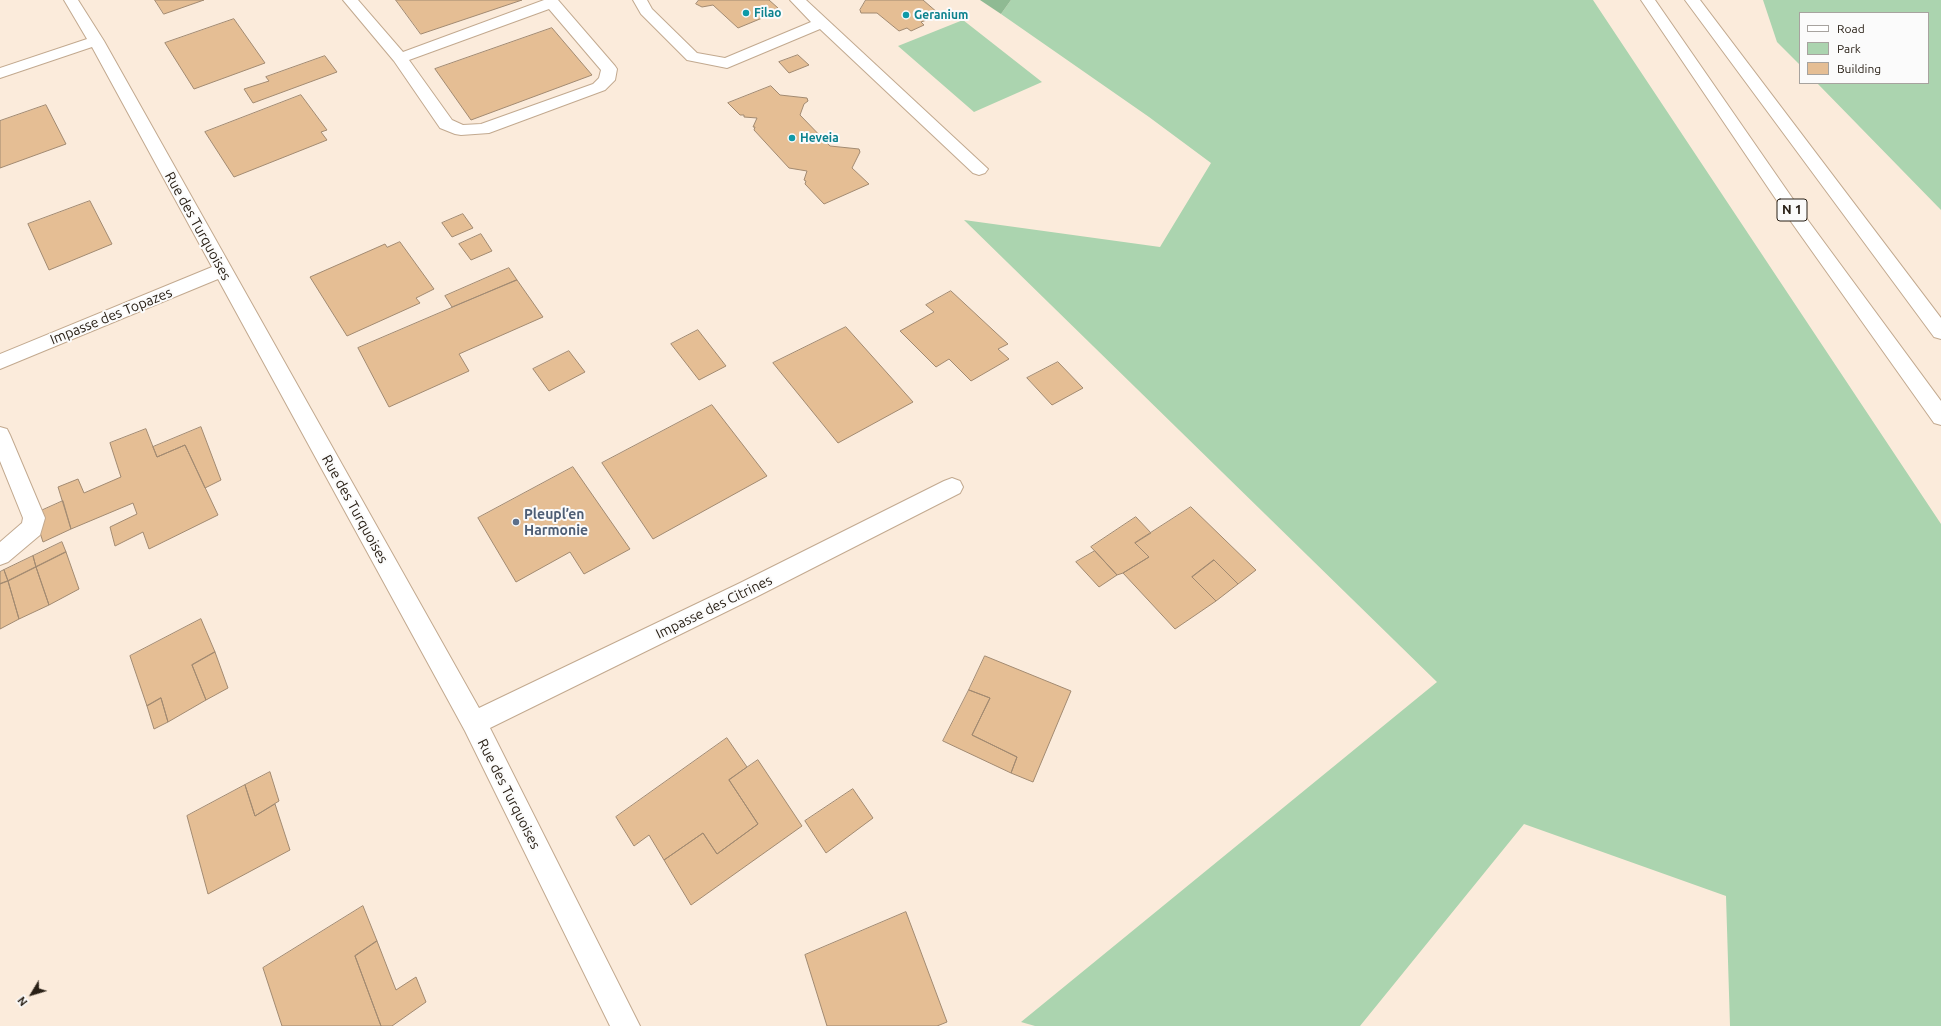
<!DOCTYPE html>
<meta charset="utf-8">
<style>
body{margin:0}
#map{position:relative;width:1941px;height:1026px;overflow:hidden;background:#fbebdb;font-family:Ubuntu,sans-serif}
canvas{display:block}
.legend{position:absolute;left:1799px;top:12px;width:130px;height:72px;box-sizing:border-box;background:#fbfbfb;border:1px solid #a7a39f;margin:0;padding:5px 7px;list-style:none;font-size:12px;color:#292016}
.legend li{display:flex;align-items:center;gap:8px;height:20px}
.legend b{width:20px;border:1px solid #a7a39f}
.north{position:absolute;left:12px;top:974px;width:40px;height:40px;-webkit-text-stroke:3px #fbfbfb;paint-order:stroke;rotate:232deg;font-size:11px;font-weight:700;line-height:16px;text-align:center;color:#292016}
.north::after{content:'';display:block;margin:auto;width:14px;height:18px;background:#292016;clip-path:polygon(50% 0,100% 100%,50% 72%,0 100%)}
</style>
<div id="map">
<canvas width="1941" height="1026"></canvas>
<ul class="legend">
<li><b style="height:5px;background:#fff"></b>Road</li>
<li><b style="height:11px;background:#abd4af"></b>Park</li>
<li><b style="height:11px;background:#e5be94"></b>Building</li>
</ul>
<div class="north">N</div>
</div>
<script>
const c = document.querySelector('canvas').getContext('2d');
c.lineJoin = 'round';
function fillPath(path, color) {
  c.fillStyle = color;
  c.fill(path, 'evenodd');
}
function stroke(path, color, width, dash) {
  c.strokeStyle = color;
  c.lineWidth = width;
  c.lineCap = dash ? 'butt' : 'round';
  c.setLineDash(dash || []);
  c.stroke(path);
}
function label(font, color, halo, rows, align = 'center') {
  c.font = font + ' Ubuntu,sans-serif';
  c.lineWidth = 4;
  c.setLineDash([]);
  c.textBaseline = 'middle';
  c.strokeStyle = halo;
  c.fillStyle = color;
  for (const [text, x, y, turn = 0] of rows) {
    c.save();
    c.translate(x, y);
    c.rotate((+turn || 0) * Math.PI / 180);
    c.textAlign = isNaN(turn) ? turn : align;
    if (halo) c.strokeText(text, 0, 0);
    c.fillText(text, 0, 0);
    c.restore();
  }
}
const green = new Path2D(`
 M1011 0H1593L1941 524V1026H1730L1726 896 1524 824 1360 1026H1035L1021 1022 1437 682 964 220 1160 247 1211 163 1149 117 1001 14Z
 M1763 0H1941V210L1817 83H1928V13H1800V65L1777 42Z
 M963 20 1042 82 974 112 898 46Z`);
const forest = new Path2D(`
 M980 0H1011L1001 14Z`);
const building = new Path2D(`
 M155 0H204L164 14Z
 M396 0H522L421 34Z
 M699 0H769L778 8 769 12 772 14 738 28 713 5 702 7 696 4Z
 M866 0H923L938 13 930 16 932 18 921 22 924 25 911 31 907 28 899 31 877 13H861L860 10Z
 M234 19 265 63 194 89 165 43Z
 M552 28 592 75 471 120 435 69Z
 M798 55 809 65 789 73 779 62Z
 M325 56 337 72 253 103 244 89 269 81 266 77Z
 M771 86 780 95 807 98 808 101 804 104 800 115 830 146 859 149 860 152 852 168 869 184 824 204 805 184 806 181 804 180 807 171 789 168 754 130 755 127H753L757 118 744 117V115H740L728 103Z
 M301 95 327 130 321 132 327 140 234 177 205 132Z
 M46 105 66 144 0 168V121Z
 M90 201 112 244 49 270 28 224Z
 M463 214 473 228 452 237 442 223Z
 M481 234 492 251 471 260 459 244Z
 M400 242 434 289 416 298 420 303 347 336 310 277 385 244 387 247Z
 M509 268 517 280 452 307 445 296Z
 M517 280 543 317 459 354 469 371 389 407 358 348Z
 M951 291 1008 344 998 349 1009 359 971 381 949 359 936 367 900 331 934 312 926 305Z
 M846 327 913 402 838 443 773 363Z
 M698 330 726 366 699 380 671 344Z
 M569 351 585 372 549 391 533 369Z
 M1058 362 1083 388 1052 405 1027 378Z
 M712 405 767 476 653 539 602 463Z
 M201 427 221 480 205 488 185 445 157 457 153 447Z
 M146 429 157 457 185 445 218 515 149 549 143 532 115 546 110 527 137 514 133 503 71 529 58 487 78 479 84 493 121 477 110 443Z
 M573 467 630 549 584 574 570 552 516 582 478 518Z
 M63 501 71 529 43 542 34 514Z
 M1191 507 1256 570 1238 584 1214 560 1192 577 1216 601 1175 629 1123 573 1149 557 1135 543Z
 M1136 517 1151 533 1135 543 1149 557 1123 573 1117 575 1091 547Z
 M62 542 66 552 36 567 33 556Z
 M1095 551 1117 575 1099 587 1076 562Z
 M66 552 79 589 49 605 36 567Z
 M33 556 36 567 8 581 4 570Z
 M1214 560 1238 584 1216 601 1192 577Z
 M36 567 49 605 19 619 8 581Z
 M4 570 8 581 0 584V572Z
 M8 581 19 619 0 629V584Z
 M201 619 215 652 192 665 206 700 168 722 161 698 147 706 130 656Z
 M215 652 228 688 206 700 192 665Z
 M985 656 1071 691 1033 782 1011 773 1017 757 972 735 990 698 969 690Z
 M969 690 990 698 972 735 1017 757 1011 773 943 741Z
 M161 698 168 722 154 729 147 706Z
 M727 738 747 767 729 780 758 824 717 854 703 833 664 860 649 835 634 846 616 817Z
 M758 760 802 826 691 905 664 860 703 833 717 854 758 824 729 780Z
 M270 772 279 801 255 816 245 785Z
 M245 785 255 816 275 804 290 850 208 894 187 816Z
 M853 789 873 818 826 853 805 821Z
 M363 906 377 941 355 956 381 1026H282L263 968Z
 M906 912 947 1022 937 1026H827L805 955Z
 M377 941 396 990 416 977 426 1002 392 1026H381L355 956Z`);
const minor = new Path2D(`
 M64 0H78L104 41 479 708 740 583 944 481 952 478 960 481 963 487 960 493 756 597 490 728 640 1026H610L465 731 218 279 0 369V354L212 267 92 47 0 78V68L87 39Z
 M343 0H358L403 52 544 0H558L615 66 617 69 615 80 605 90 489 133 461 135 455 134 440 128 394 61ZM549 9 601 70 599 78 593 84 481 124 463 125 452 120 409 60Z
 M633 0H647L652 9 697 53 725 58 811 22 790 0H806L988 169 985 173 979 175 973 173 820 29 727 68 687 60 641 14Z
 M0 427 7 429 10 435 45 518 40 535 8 562 0 565V542L22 523 23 518 0 461Z`);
const major = new Path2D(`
 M1641 0H1655L1804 215 1941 401V425L1934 423 1792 223Z
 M1685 0H1700L1941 318V339L1934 337Z`);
const markers = [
 [746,13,4,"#0f9aa8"],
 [906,15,4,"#0f9aa8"],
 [792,138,4,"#0f9aa8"],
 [516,522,4,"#5c6f8a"]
];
const farCulturenames = [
 ["Filao",754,13],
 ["Geranium",914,15],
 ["Heveia",800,138]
];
const shields = [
 [1792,210,30]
];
const shieldNames = [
 ["N 1",1792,210]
];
const streetNames = [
 ["Rue des Turquoises",198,226,61],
 ["Impasse des Topazes",111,316,-22],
 ["Rue des Turquoises",355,509,61],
 ["Impasse des Citrines",714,607,-26],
 ["Rue des Turquoises",509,794,63]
];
const serviceNames = [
 ["Pleupl’en",524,514],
 ["Harmonie",524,530]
];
fillPath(green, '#abd4af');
fillPath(forest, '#8fba93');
fillPath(building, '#e5be94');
stroke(building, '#a28a71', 1);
stroke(minor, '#c2a98f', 2);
stroke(major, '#c2a98f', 2);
fillPath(minor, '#fff');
fillPath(major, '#fff');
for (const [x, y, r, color] of markers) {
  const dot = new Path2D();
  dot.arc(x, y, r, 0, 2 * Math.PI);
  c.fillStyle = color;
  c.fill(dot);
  stroke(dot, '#fbfbfb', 1.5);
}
label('bold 12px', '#0d838f', '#fbfbfb', farCulturenames, 'left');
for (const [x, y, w] of shields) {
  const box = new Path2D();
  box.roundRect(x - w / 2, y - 11, w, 22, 3);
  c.fillStyle = '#fbfbfb';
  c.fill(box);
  stroke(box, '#292016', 1);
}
label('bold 13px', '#292016', null, shieldNames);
label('14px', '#292016', '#fbfbfb', streetNames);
label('bold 14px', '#4e5e75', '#fbfbfb', serviceNames, 'left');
</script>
